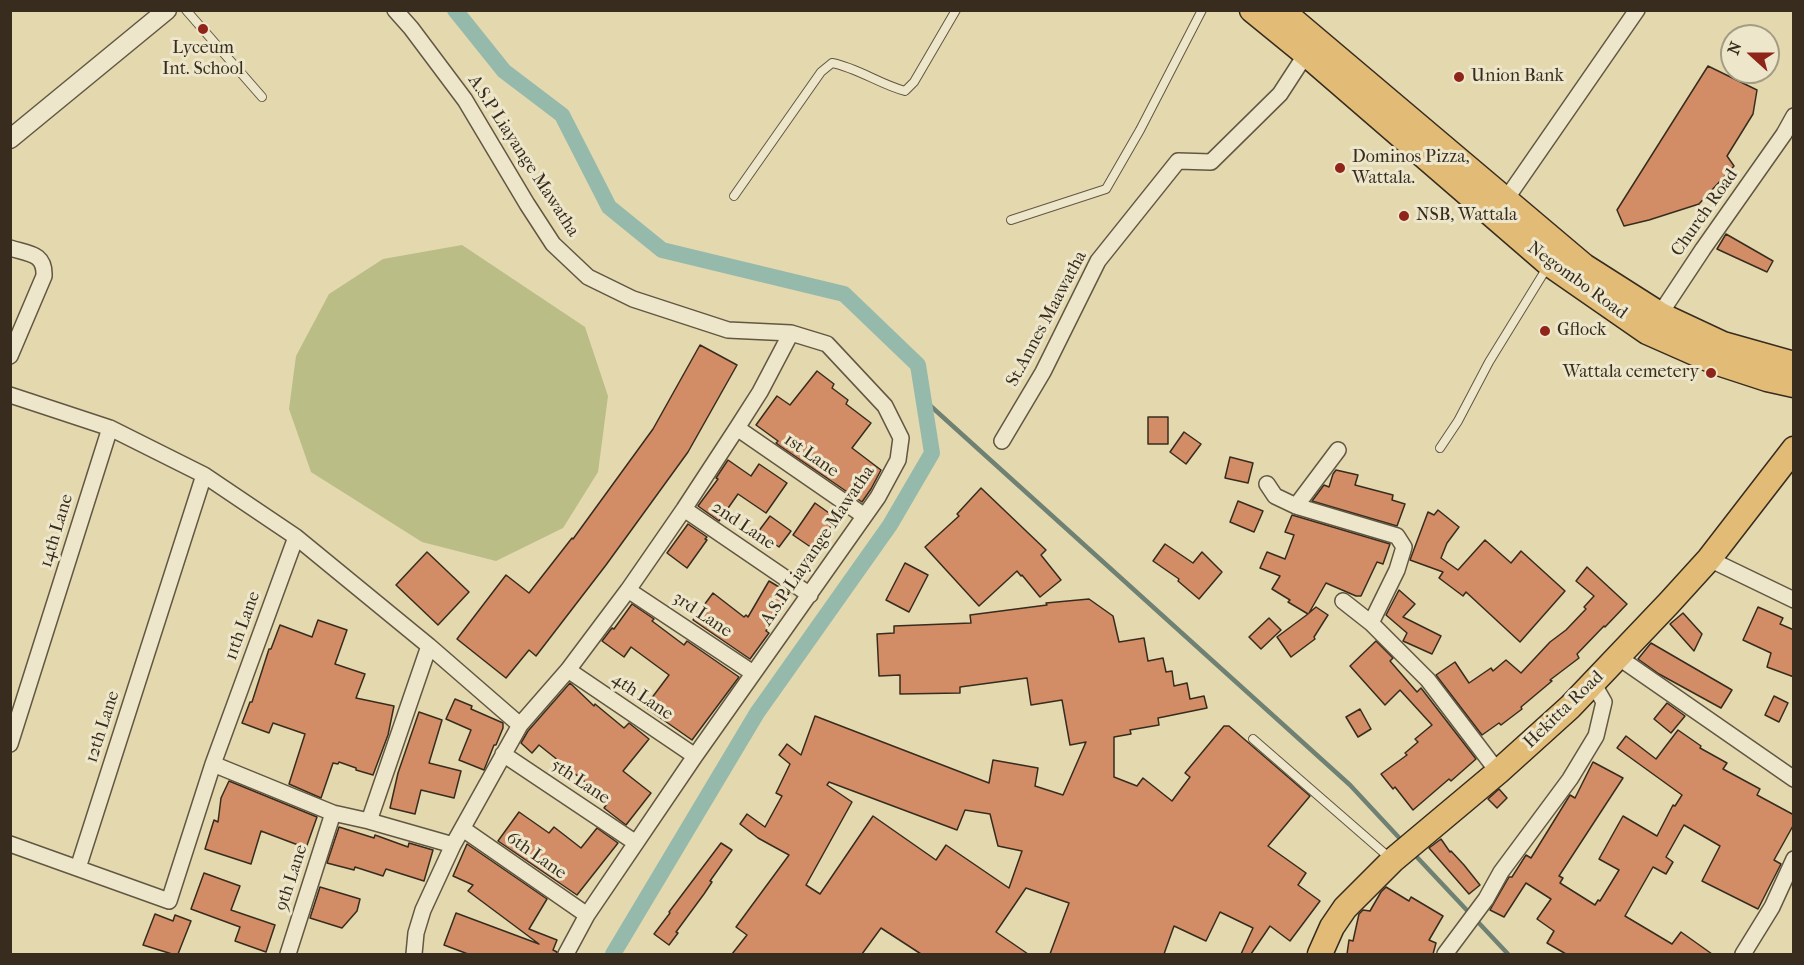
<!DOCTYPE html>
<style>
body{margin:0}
#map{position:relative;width:1804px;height:965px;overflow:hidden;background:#e4d8ae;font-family:"IM FELL French Canon",serif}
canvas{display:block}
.frame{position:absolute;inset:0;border:12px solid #372c1e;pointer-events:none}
.north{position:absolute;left:1720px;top:24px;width:60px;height:60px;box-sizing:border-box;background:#ede6ca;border:2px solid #a49c85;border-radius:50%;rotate:291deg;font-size:16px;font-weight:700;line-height:24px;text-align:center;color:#372c1e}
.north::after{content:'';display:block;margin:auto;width:21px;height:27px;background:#8f2418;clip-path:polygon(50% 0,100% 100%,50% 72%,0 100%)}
</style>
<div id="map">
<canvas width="1804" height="965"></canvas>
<div class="frame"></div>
<div class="north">N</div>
</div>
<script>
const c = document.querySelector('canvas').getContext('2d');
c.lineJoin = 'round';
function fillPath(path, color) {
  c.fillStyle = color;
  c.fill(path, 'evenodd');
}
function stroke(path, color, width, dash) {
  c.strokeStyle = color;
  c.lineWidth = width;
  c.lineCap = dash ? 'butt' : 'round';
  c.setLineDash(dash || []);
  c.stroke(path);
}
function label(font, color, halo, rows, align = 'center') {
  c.font = font + ' "IM FELL French Canon",serif';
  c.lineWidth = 6;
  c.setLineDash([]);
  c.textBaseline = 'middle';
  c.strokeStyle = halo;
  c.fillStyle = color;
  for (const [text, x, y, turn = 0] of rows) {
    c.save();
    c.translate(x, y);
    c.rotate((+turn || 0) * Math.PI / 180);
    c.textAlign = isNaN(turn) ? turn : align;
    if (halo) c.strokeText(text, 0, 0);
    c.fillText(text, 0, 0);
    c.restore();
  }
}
const green = new Path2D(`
 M462 245 585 327 608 396 598 472 563 528 496 561 422 542 311 472 289 409 296 356 329 294 383 259Z`);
const stream = new Path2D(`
 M924 400 1350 785 1404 843
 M1414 854 1508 954`);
const canal = new Path2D(`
 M455 10 504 71 562 115 609 207 662 250 844 294 918 365 932 453 890 525 757 713 613 954`);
const building = new Path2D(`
 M1708 66 1757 90 1753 114 1727 156 1734 166 1699 204 1649 220 1624 226 1617 210Z
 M1726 234 1773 261 1767 272 1717 249Z
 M700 345 737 365 688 452 606 565 536 656 529 650 506 678 457 639 506 575 529 593 572 538 573 539 653 429Z
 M817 371 834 384 832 388 848 400 846 404 871 423 852 448 881 470 871 489 862 502 780 446 776 443 778 441 756 425 777 396 790 405Z
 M1148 417H1168V444H1148Z
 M1184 432 1201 444 1186 464 1170 452Z
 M1230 457 1253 463 1248 483 1225 478Z
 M728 460 751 476 759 464 787 483 766 513 738 494 719 521 698 506 718 479 716 478Z
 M1336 470 1358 475 1355 485 1393 495 1392 500 1405 504 1397 526 1312 501 1324 485 1329 487 1333 474Z
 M981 488 1046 550 1041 555 1061 580 1040 597 1022 575 1021 576 1017 571 979 606 925 547 959 516 957 514Z
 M1238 501 1263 511 1254 532 1230 522Z
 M815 503 836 518 815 550 793 535Z
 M1438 510 1459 527 1447 543 1441 558 1458 570 1485 540 1511 563 1521 551 1565 591 1520 642 1466 592 1463 596 1439 578 1443 572 1410 560 1428 512 1434 515Z
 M1292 515 1390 544 1383 564 1377 562 1361 596H1356L1326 583 1309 613 1316 607 1328 615 1314 637 1315 639 1291 657 1277 637 1308 614 1288 602 1290 600 1272 589 1280 576 1260 568 1267 552 1285 559 1294 535 1285 532Z
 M770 516 791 531 779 547 758 532Z
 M688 524 707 537 705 539 707 540 687 568 667 553Z
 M1165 544 1193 563 1202 552 1222 572 1199 599 1178 581 1179 579 1153 561Z
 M427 552 469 592 438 625 396 585Z
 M905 563 928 575 909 612 886 600Z
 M1587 567 1627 604 1605 627 1604 626 1577 654 1579 658 1550 680 1552 681 1521 707 1522 709 1501 725 1499 723 1482 735 1436 675 1455 662 1469 683 1491 668 1493 671 1506 660 1521 673 1550 642 1566 630 1586 609 1584 607 1594 596 1576 581Z
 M769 581 789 593 766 631 769 633 750 659 693 620 713 593 744 617 746 615 748 617Z
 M1399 590 1415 604 1403 617 1441 636 1432 654 1403 641 1407 633 1386 615Z
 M1089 599 1113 616 1119 642 1144 638 1148 661 1163 658 1166 672 1172 671 1174 686 1187 683 1190 699 1204 696 1207 708 1158 718 1159 725 1130 730 1131 734 1114 737V777L1137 786 1143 778 1172 801 1190 777 1185 773 1224 726H1229L1310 796 1268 846 1306 873 1298 885 1320 901 1290 941 1270 926 1251 954H1241L1253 928 1220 912 1206 941 1174 926 1164 954H1050L1069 903 1026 888 996 932 1028 954H921L881 928 862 954H732L747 935 736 927 789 855 758 838 740 824 747 814 765 827 782 796 776 793 790 764 779 755 787 744 801 755 815 716 989 783 993 760 1038 768 1035 786 1063 795 1086 742 1070 745 1062 700 1031 705 1027 678 960 687V693L900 694V675L879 676 877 634 894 633V626L971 623 970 615 1047 605 1046 603ZM829 782 957 830 965 810 990 814 998 846 1022 851 1009 888 946 845 936 860 873 816 820 894 806 885 852 802 827 785Z
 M632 604 654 619 652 621 684 645 687 641 739 677 692 740 645 707 669 675 631 647 624 657 602 641 612 628 614 629Z
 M1758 607 1783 618 1780 624 1794 630V677L1767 667 1771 653 1743 640Z
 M1683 613 1702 634 1694 651 1670 624Z
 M1269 618 1281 630 1261 649 1249 637Z
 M318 620 347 630 335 664 365 674 356 698 394 706 388 735 373 775 356 770V768L339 762 338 764 333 763 321 798 289 784 305 734 273 723 269 733 242 723 250 702H252L269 649H271L280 625 312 637Z
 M1376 641 1393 658 1390 661 1417 692 1421 688 1476 759 1451 781 1449 779 1413 810 1395 787 1393 789 1381 774 1407 755 1405 753 1418 742 1415 739 1432 725 1400 690 1385 705 1350 666Z
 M1651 643 1732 690 1721 708 1659 674 1638 659Z
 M570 683 594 706 595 704 624 728 629 723 649 739 623 771 651 793 626 825 604 808 609 801 539 745 532 753 521 743 528 731Z
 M1774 696 1788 703 1779 722 1765 715Z
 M455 699 472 706 471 709 503 723V728L496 745H494L484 770 459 760 471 730 446 719Z
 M1667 703 1685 716 1671 733 1654 719Z
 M1360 709 1371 729 1358 737 1346 717Z
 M419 712 442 720 429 763 461 771 454 798 421 790 415 814 390 808 398 773Z
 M1678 730 1701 746 1700 748 1727 763 1723 769 1760 789 1757 795 1794 815V824L1774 860 1781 864 1758 909 1702 881 1720 846 1684 825 1666 857 1673 862 1666 874 1653 867 1625 916 1672 944 1681 932 1712 954H1566L1547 943 1554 931 1537 919 1551 899 1526 883 1504 917 1490 910 1509 877H1512L1526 855 1531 858 1570 795 1575 798 1593 762 1623 778 1559 876 1563 878 1560 883 1595 905 1598 900 1600 901 1619 870 1599 859 1623 816 1657 836 1673 805 1675 806 1682 795 1617 748 1626 736 1656 759Z
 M229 781 317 817 306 848 261 831 251 864 205 849 214 820 218 822 221 798Z
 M1499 789 1507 798 1497 808 1488 799Z
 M519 812 549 833 554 827 581 848 597 828 618 843 577 895 498 841Z
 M339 827 374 838 375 835 408 847 409 843 433 850 424 881 386 869 383 876 355 867 354 870 327 863Z
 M1441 839 1450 852 1451 851 1464 865 1480 885 1469 894 1429 848Z
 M721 843 732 850 710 881 712 882 704 894 676 932 678 933 669 945 654 934 670 913 669 912Z
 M467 844 547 899 529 929 557 940 553 950 557 952 556 954H468L444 945 456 913 539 944 468 891 473 885 453 876Z
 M204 873 240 886 231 910 275 925 266 952 235 941 240 927 191 909Z
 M320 887 360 899 357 911 342 928 310 918Z
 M1386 887 1409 901 1411 897 1443 916 1429 940 1436 943 1433 954H1347L1349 940 1353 941 1359 914 1363 910 1370 911 1381 892Z
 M155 914 173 921 175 915 191 921 178 954H172L143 945Z`);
const service = new Path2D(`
 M186 10 262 97
 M734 196 821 72 832 63C858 68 879 84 905 91L914 82 956 10
 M1011 220 1106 189 1140 130 1202 10
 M1440 448 1458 421 1489 362 1548 266
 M1253 739 1391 859`);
const minor = new Path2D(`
 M395 10 411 28 465 100 527 204 553 244 588 277 633 299 728 330 791 333 827 344 885 406 901 438 898 460 878 497 695 756 587 915 566 954
 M1502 205 1637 10
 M10 248C29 254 45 253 44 276L10 356
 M1656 320 1703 249 1784 134 1794 116
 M10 395 110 428
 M737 428 863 515
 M1002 441 1043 372 1098 261 1178 161 1211 162 1280 94 1306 54
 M1267 484 1275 496 1296 506 1397 536 1404 547 1397 570 1371 623
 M1296 506 1338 450
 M684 509 810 595
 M1709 559 1794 600
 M628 590 753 673
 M1343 601 1371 623 1428 680 1498 772
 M1618 657 1794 779
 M568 670 695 756
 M10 744 110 428 204 475 296 537 429 646 520 725
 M503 754 636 843
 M213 764 333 813 369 821 453 845
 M369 821 429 646
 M463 829 587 915
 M10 844 169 901 213 764 296 537
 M78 868 204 475
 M288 954 333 813
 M414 954 416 933 423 910 453 845 520 725 568 670 628 590 684 509 737 428 760 392 791 333
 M1445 954 1486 899 1501 872 1570 779 1596 736 1604 702 1593 683
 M1743 954 1772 907 1794 859`);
const tertiary = new Path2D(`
 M10 139 167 10`);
const primary = new Path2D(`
 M1320 954 1332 927 1345 908 1393 860 1498 772 1570 707 1669 603 1709 559 1794 449`);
const trunk = new Path2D(`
 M1252 10 1306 54 1549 264 1647 332 1715 362 1767 379 1794 385
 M1281 10 1584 266 1661 315 1723 344 1794 364`);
const markers = [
 [203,29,6,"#8f2418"],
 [1459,77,6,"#8f2418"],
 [1340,168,6,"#8f2418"],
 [1404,216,6,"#8f2418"],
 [1545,331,6,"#8f2418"],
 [1711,373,6,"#8f2418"]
];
const poiNames = [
 ["Lyceum",203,49,"center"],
 ["Int. School",203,70,"center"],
 ["Union Bank",1471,77],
 ["Dominos Pizza,",1352,158],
 ["Wattala.",1352,179],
 ["NSB, Wattala",1416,216],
 ["Gflock",1557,331],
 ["Wattala cemetery",1699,373,"right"]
];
const streetNames = [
 ["A.S.P Liayange Mawatha",523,156,57],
 ["Church Road",1705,213,-55],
 ["Negombo Road",1577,281,36],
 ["St.Annes Maawatha",1047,319,-62],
 ["1st Lane",811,456,35],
 ["2nd Lane",743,526,34],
 ["14th Lane",57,531,-73],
 ["A.S.P Liayange Mawatha",818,546,-56],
 ["3rd Lane",702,615,34],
 ["11th Lane",243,626,-70],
 ["4th Lane",642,697,34],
 ["Hekitta Road",1564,710,-44],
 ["12th Lane",103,727,-72],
 ["5th Lane",580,782,34],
 ["6th Lane",536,856,35],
 ["9th Lane",292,878,-72]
];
fillPath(green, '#babd86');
stroke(stream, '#6f8173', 4.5);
stroke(canal, '#95baac', 16);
fillPath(building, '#d38d66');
stroke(building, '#372c1e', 1.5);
stroke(service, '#625742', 10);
stroke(minor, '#625742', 18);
stroke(tertiary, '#625742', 21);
stroke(primary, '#372c1e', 27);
stroke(trunk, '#372c1e', 27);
stroke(service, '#ede6ca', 8);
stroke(minor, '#ede6ca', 15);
stroke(tertiary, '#ede6ca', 18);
stroke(primary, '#e2bc77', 24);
stroke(trunk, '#e2bc77', 24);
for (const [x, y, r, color] of markers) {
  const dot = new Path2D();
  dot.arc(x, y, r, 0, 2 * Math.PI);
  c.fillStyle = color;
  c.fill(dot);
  stroke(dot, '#ede6ca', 2);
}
label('18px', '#372c1e', '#ede6ca', poiNames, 'left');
label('18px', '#372c1e', '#ede6ca', streetNames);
</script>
